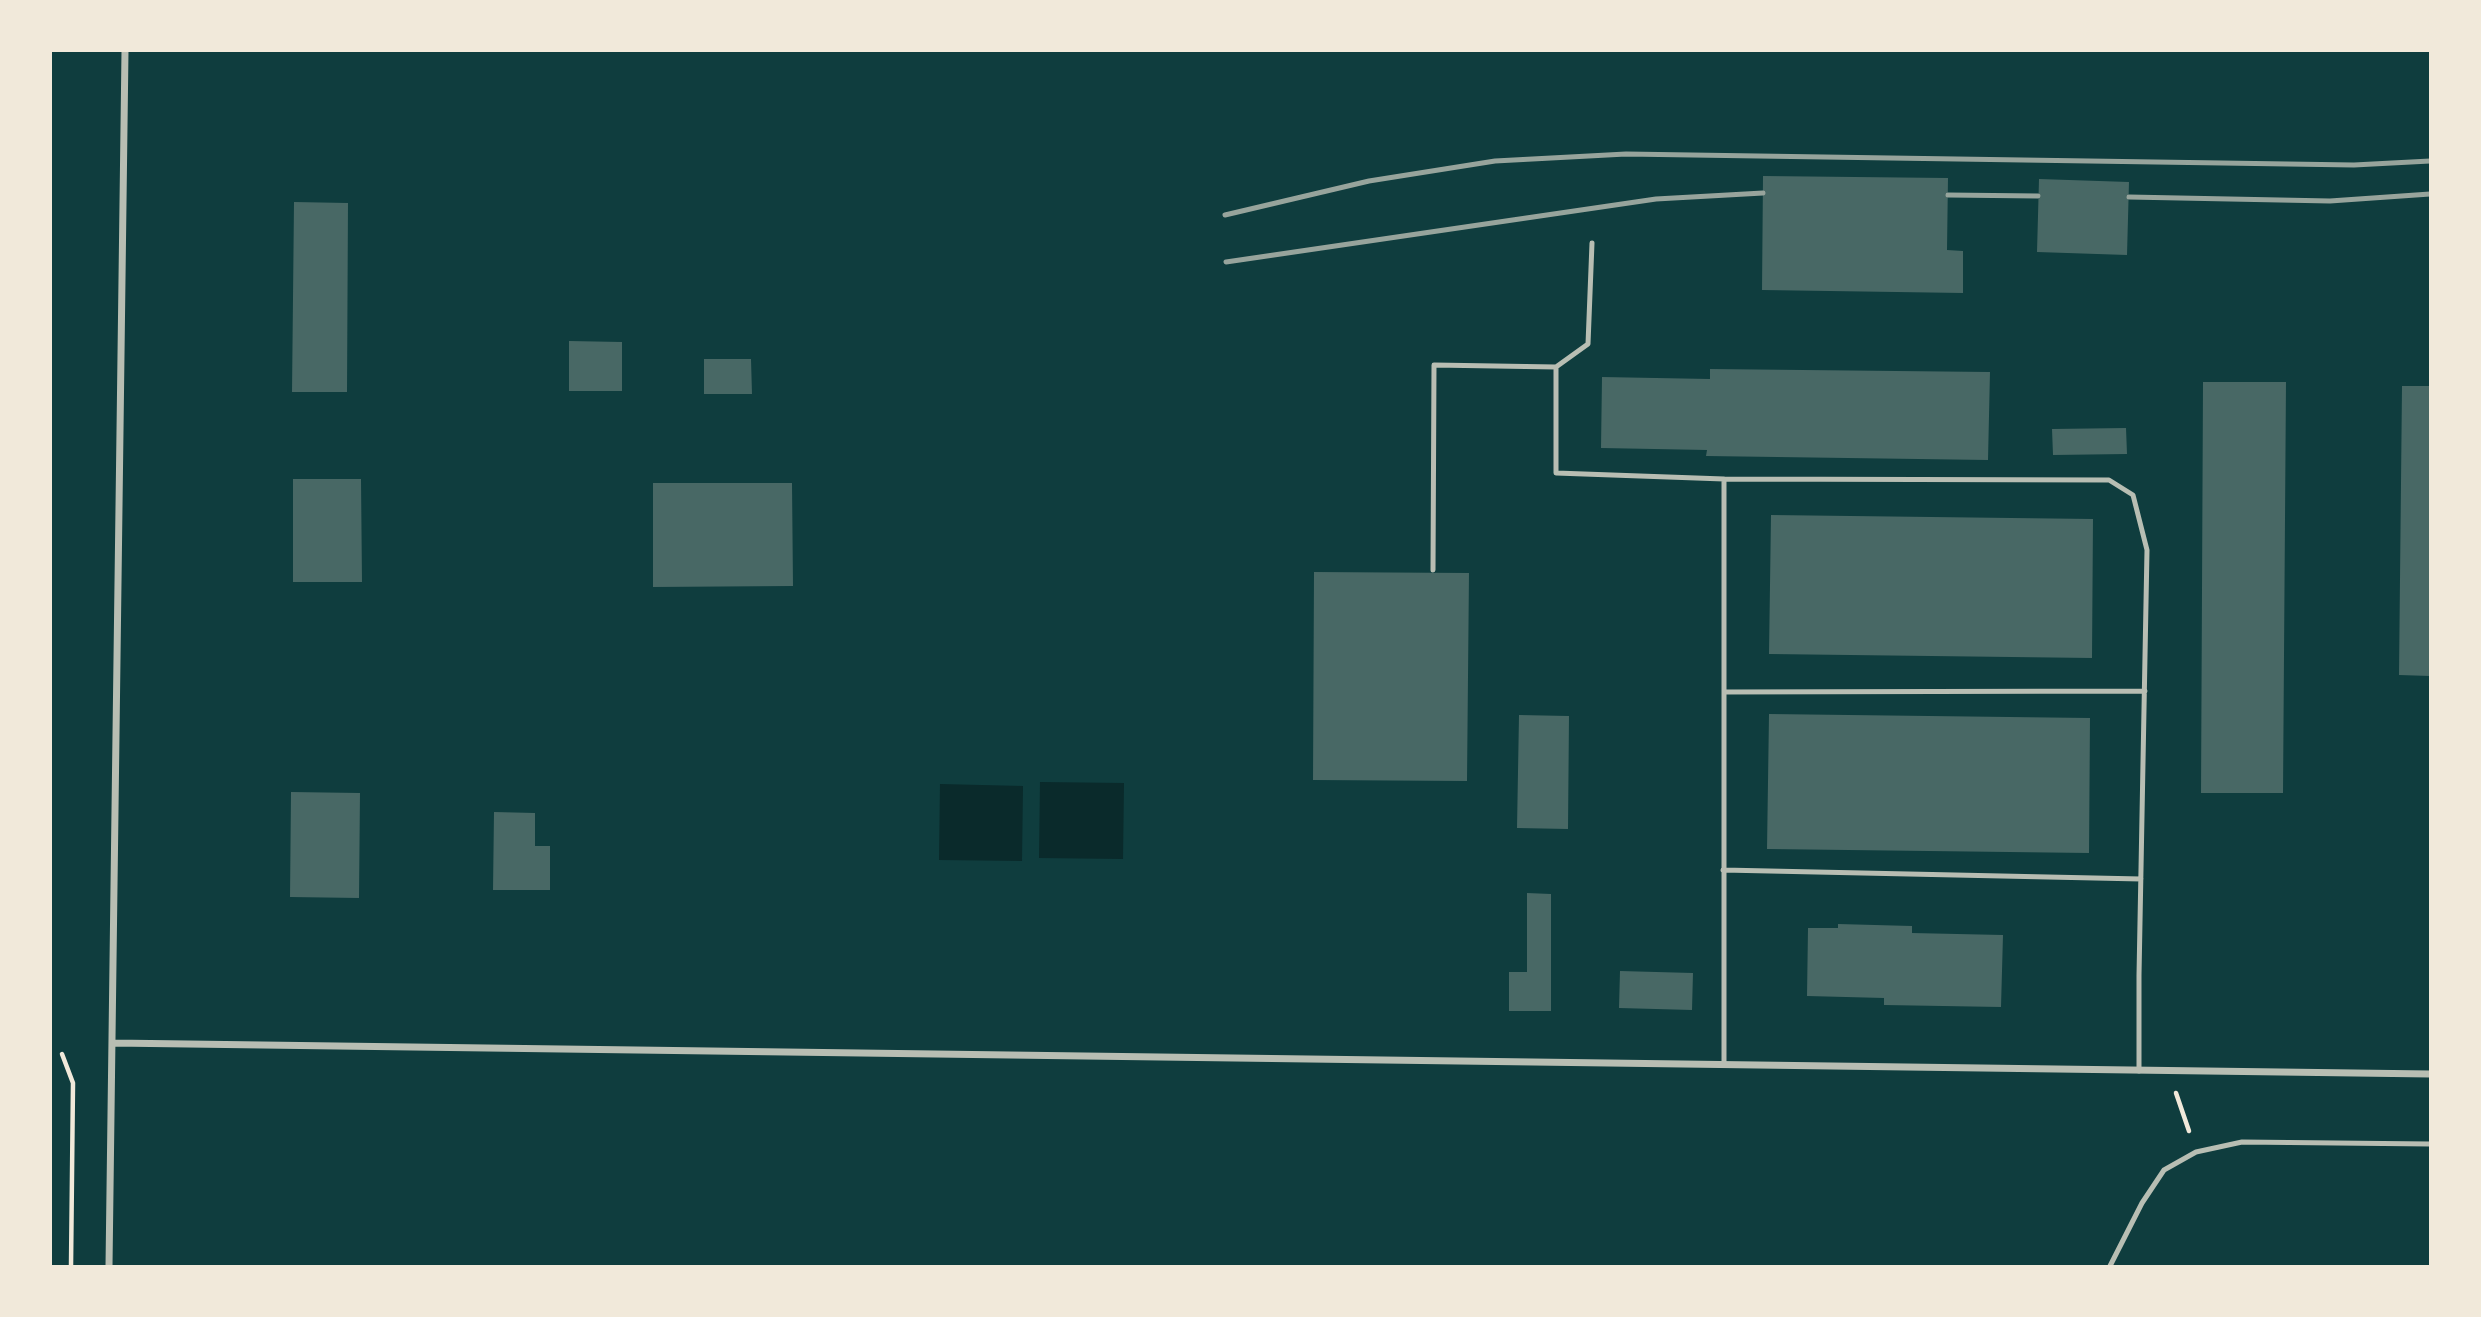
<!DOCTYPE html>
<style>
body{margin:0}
#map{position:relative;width:2481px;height:1317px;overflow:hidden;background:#0f3d3e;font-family:Poppins,sans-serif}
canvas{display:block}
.frame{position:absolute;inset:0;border:52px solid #f1e9da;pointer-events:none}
</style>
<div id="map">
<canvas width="2481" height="1317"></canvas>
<div class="frame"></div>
</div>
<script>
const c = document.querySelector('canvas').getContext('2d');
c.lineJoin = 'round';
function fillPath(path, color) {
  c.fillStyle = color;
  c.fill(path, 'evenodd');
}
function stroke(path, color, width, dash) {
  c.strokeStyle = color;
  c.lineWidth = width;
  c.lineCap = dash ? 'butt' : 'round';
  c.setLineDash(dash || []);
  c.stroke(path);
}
const water = new Path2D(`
 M1040 782 1124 783 1123 859 1039 858Z
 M940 784 1023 786 1022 861 939 860Z`);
const building = new Path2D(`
 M1763 176 1948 178 1947 250 1963 251V293L1762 290Z
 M2039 179 2129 182 2127 255 2037 252Z
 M294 202 348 203 347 392H292Z
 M569 341 622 342V391H569Z
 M704 359H751L752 394H704Z
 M1710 369 1990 372 1988 460 1706 456 1707 450 1601 448 1602 377 1710 379Z
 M2203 382H2286L2283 793H2201Z
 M2402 386H2430V676L2399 675Z
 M2126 428 2127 454 2053 455 2052 429Z
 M293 479H361L362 582H293Z
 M653 483H792L793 586 653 587Z
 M1771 515 2093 519 2092 658 1769 654Z
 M1314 572 1469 573 1467 781 1313 780Z
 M1769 714 2090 718 2089 853 1767 849Z
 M1519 715 1569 716 1568 829 1517 828Z
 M291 792 360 793 359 898 290 897Z
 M494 812 535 813V846H550V890H493Z
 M1527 893 1551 894V1011H1509V972H1527Z
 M1838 924 1912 926V933L2003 935 2001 1007 1884 1005V998L1807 996 1808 928H1838Z
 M1620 971 1693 973 1692 1010 1619 1008Z`);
const path = new Path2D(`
 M62 1054 73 1083 71 1266
 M2176 1093 2189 1131`);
const service = new Path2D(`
 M1592 243 1588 344 1556 367V473L1724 479
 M1433 570 1434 365 1556 367
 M1724 692 2145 691
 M1723 870 2141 879
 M1724 1063V479L2109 480 2133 495 2147 550 2139 975V1071
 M2110 1266 2142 1203 2164 1170 2196 1152 2242 1142 2430 1144`);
const minor = new Path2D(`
 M113 1043 2430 1074
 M109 1266 125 51`);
const rail = new Path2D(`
 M1948 195 2038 196
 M2129 197 2330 201 2430 194
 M1225 215 1369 181 1495 161 1626 154 2354 165 2430 161
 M1226 262 1656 199 1763 193`);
fillPath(water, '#0a2a2b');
fillPath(building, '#486865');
stroke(path, '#f1e9da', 4.5);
stroke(service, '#b8beb3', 5);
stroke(minor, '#b8beb3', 7);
stroke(rail, '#97a49c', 5);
</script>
